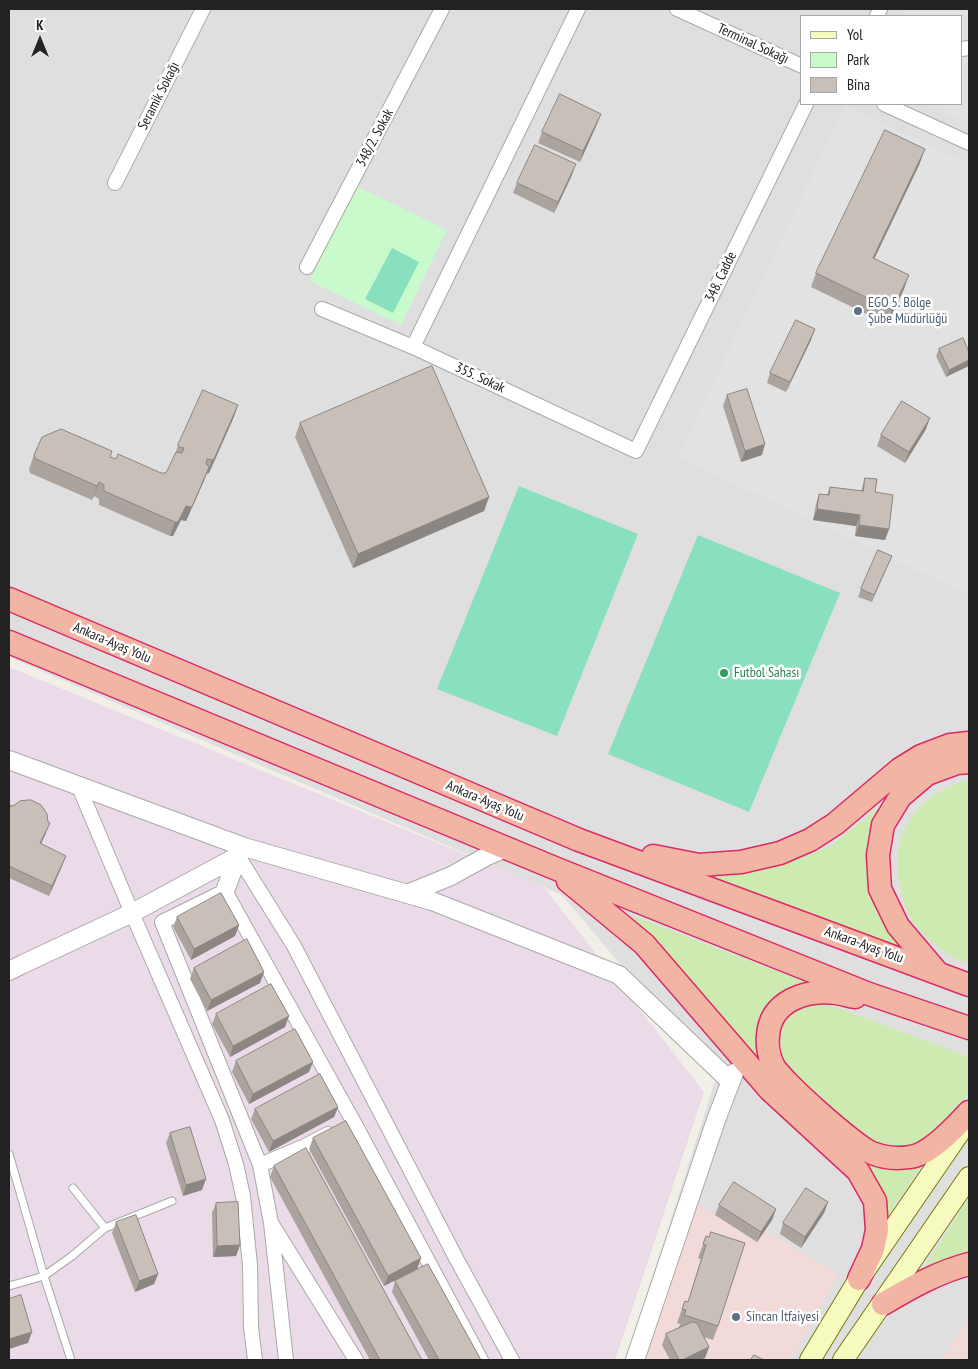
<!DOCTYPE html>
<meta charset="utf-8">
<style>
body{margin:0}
#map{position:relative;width:978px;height:1369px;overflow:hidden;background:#f2efe9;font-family:"PT Sans Narrow",sans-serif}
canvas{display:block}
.frame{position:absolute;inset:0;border:10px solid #222;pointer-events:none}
.legend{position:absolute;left:800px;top:15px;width:162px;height:90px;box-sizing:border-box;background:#fff;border:1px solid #a7a7a7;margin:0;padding:6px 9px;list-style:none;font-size:15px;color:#222}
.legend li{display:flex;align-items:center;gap:10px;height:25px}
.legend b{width:25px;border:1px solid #a7a7a7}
.north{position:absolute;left:15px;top:15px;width:50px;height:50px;-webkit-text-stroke:4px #fff;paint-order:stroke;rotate:0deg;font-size:14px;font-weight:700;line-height:20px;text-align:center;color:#222}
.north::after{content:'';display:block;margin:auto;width:18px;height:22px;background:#222;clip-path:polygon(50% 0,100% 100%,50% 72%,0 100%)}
</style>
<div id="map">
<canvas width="978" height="1369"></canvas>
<div class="frame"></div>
<ul class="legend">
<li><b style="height:6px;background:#f7fabf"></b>Yol</li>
<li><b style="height:14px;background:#c8facc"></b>Park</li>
<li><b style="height:14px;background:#c7bfb8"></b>Bina</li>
</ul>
<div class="north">K</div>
</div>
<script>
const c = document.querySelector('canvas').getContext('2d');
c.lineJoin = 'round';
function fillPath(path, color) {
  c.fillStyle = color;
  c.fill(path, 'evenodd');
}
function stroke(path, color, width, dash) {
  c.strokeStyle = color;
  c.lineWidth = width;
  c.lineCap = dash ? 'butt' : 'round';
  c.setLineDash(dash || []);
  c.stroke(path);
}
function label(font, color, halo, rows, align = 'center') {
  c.font = font + ' "PT Sans Narrow",sans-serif';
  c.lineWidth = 5;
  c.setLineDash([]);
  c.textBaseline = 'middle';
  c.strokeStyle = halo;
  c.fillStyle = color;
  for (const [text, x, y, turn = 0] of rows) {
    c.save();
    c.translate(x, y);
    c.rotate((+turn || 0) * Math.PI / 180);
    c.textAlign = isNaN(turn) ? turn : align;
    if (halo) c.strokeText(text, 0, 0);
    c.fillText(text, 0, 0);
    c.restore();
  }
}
const residential = new Path2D(`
 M9 9H969V1360H626L716 1078 562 895 9 657ZM802 16H962V104H802Z`);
const commercial = new Path2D(`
 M694 1201 757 1242 764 1231 839 1275 791 1360H644Z
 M969 1319V1360H942L951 1345Z`);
const industrial = new Path2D(`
 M9 667 543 886 704 1092 615 1360H9Z`);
const grass = new Path2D(`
 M969 780V964C952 958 929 942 917 927 908 916 904 902 901 889 900 884 898 879 898 874 893 827 925 790 969 780Z
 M884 803 876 848 908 950 711 876 760 870 781 865 829 847Z
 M627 914 808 983C794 987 776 991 767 1004 760 1014 755 1041 757 1053 758 1058 760 1063 762 1068Z
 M815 1004 835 1007 969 1057V1092L947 1128 922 1142 905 1147 887 1148 870 1142 794 1073C784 1061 781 1056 781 1041 780 1018 795 1010 815 1004Z
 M863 1160 896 1169 921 1166 888 1215 884 1200Z
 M969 1198V1256L923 1270Z`);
const park = new Path2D(`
 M356 186 447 230 401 325 310 281Z`);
const pitch = new Path2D(`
 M392 248 419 262 393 313 365 299Z
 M519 486 638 534 557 736 437 689Z
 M698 535 840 593 749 812 608 754Z`);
const parking = new Path2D(`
 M907 9H969V123L925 104H962V16H904Z
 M845 106 969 164V595L678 457Z`);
const service = new Path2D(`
 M9 1154 44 1276 71 1360
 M73 1188 105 1228
 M9 1286 44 1276 72 1256 105 1228 172 1201`);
const minor = new Path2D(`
 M677 9 802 66
 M877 16 880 9
 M962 49 969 48
 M884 104 969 143
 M115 183 203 9
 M307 267 442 9
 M322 309 413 347 636 451 806 104
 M413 347 578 9
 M79 787 132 913 222 1120 236 1164 243 1196 250 1265 251 1327 255 1360
 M238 856 294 946 457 1260 512 1360
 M260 1165 305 1146 328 1134
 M273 1226 356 1360
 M286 1360 271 1223 260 1165 162 922 225 891 357 1128 481 1360`);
const tertiary = new Path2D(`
 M9 760 244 847
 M225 891 238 856
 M407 894 451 876 487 856 506 848
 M9 971 23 964 132 913 238 856 244 847 432 901 619 975 731 1082
 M635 1360 716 1120 734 1073`);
const secondary = new Path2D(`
 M810 1360 859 1279 964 1126
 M843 1360 969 1177`);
const trunk = new Path2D(`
 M9 599 579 840 969 985
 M9 642 552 867 869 994 969 1028
 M653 856 699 865 741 862 780 853 810 840 835 824 900 769 921 756 950 745 969 743
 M568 881 644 944 770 1090 858 1171 875 1201 877 1230 873 1249 859 1279
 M937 972 898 926 880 889 878 855 883 825 900 797 927 774 957 763 969 762
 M855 997C849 996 843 994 836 993 806 989 770 1001 768 1036 767 1045 769 1057 773 1065 779 1079 857 1148 872 1153 884 1158 897 1159 910 1157 930 1155 956 1126 969 1112
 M883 1304C910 1288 938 1272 969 1264`);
const wall = new Path2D(`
 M601 114 597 124 580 162 538 143 542 132Z
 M920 163 874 259 904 289 887 324 811 287 816 273Z
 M572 175 554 213 513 193 517 183Z
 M963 338 946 377 936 356 939 349Z
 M811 340 786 392 767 383 770 373Z
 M727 395 762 455 741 462 723 406Z
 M238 405 233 419 209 473 206 474 186 521 181 520 173 536H170L99 505V499L94 496 92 500 30 473 29 469 34 455 110 457 161 473H165L167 471 174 458 178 445Z
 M300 423 489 497 484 511 353 568 295 437Z
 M926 429 905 463 877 446 881 435Z
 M865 478 875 492 889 529 885 540 855 536 856 526 813 520 816 504 819 494 827 495 830 487 861 491Z
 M892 556 872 602 858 597 861 589Z
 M9 810 46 833 41 844 62 866 49 896 9 878Z
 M177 917 239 925 235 936 191 960 173 927Z
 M194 968 264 972 260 983 207 1011 190 979Z
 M216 1014 289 1016 285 1027 230 1057 212 1024Z
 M236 1061 309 1072 249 1104 232 1072Z
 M338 1107 334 1117 269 1152 251 1119 255 1109Z
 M170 1133 202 1190 183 1196 166 1143Z
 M313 1138 421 1258 417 1269 384 1286 309 1149Z
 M274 1166 422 1360H370L270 1177Z
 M828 1202 824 1213 801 1248 780 1234 783 1223Z
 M216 1203 240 1245 236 1256 213 1257 212 1213Z
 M719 1205 776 1209 772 1220 757 1242 715 1215Z
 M116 1222 158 1274 154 1284 135 1292 112 1233Z
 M706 1236 718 1326 713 1340 704 1337 709 1347 705 1358 700 1360H670L662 1345 666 1334 679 1328 680 1324 677 1323 685 1301 688 1302 701 1259 698 1258Z
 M395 1281 481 1360H429L392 1292Z`);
const shadedWall = new Path2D(`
 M601 114 597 124 580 162 583 151Z
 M925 149 920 163 868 272 873 258Z
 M576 164 572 175 554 213 558 202Z
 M909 275 904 289 887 324 892 310Z
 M815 329 811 340 786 392 790 382Z
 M969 360V366L946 377 949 370Z
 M238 405 233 419 209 473 207 474 212 460Z
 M930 418 926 429 905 463 909 452Z
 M765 444 762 455 741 462 745 451Z
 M209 467 204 481 186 521 181 520 173 536H170L175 522Z
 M99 482 94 496 92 500 97 486Z
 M489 497 484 511 353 568 358 554Z
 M817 509 860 515 856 526 813 520Z
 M859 525 889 529 885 540 855 536Z
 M50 823 46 833 36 854 40 843Z
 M66 856 62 866 49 896 52 886Z
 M239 925 235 936 191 960 194 949Z
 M264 972 260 983 207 1011 211 1000Z
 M289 1016 285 1027 230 1057 233 1046Z
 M313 1062 309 1072 249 1104 253 1094Z
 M338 1107 334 1117 269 1152 273 1141Z
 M206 1179 202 1190 183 1196 186 1185Z
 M828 1202 824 1213 801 1248 805 1237Z
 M776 1209 772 1220 757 1242 761 1232Z
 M240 1245 236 1256 213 1257 217 1246Z
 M421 1258 417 1269 384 1286 388 1276Z
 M158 1274 154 1284 135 1292 139 1281Z
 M32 1332 28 1343 9 1349V1339Z
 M709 1347 705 1358 700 1360H682Z`);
const building = new Path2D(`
 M560 94 601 114 583 151 542 132Z
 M885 130 925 149 873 258 909 275 892 310 816 273Z
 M535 145 576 164 558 202 517 183Z
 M796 320 815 329 790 382 770 373Z
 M963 338 969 352V360L949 370 939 349Z
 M432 366 489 497 358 554 300 423Z
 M747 389 765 444 745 451 727 395Z
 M203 390 238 405 214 459 212 460 207 459 206 464 209 467 192 507 186 506 178 522H175L104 491V485L99 482 97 486 36 459 34 455 42 437 61 429 112 451 110 457 116 459 118 454 161 473H165L167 471 176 452 182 453 184 448 179 447 178 445Z
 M902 401 930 418 909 452 881 435Z
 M865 478 877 479 875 492 893 495 889 529 859 525 860 515 817 509 819 494 829 495 830 487 863 491Z
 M878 550 892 556 874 595 861 589Z
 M31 800 41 805 47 814 48 822 50 823 40 843 66 856 52 886 9 866V810L11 805 13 806 20 801Z
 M221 893 239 925 194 949 177 917Z
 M247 939 264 972 211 1000 194 968Z
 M271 984 289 1016 233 1046 216 1014Z
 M295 1029 313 1062 253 1094 236 1061Z
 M320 1074 338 1107 273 1141 255 1109Z
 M346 1121 421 1258 388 1276 313 1138Z
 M190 1127 206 1179 186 1185 170 1133Z
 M306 1148 422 1360H380L274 1166Z
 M734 1182 776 1209 761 1232 719 1205Z
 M806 1188 828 1202 805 1237 783 1223Z
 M238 1202 240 1245 217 1246 216 1203Z
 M136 1215 158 1274 139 1281 116 1222Z
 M711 1232 745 1243 718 1326 684 1315 686 1310 682 1309 685 1301 688 1302 706 1245 703 1244 706 1236 709 1237Z
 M428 1264 481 1360H439L395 1281Z
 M21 1295 32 1332 9 1339V1299Z
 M692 1322 697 1323 709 1347 682 1360H679L666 1334Z
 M754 1355 764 1360H751Z`);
const markers = [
 [858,311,5,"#5c6f8a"],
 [724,673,5,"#2e9e5b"],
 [736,1317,5,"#5c6f8a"]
];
const streetNames = [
 ["Terminal Sokağı",753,44,25],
 ["Seramik Sokağı",159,96,-63],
 ["348/2. Sokak",375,138,-62],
 ["348. Cadde",721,277,-64],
 ["355. Sokak",480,378,25],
 ["Ankara-Ayaş Yolu",112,643,23],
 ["Ankara-Ayaş Yolu",485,801,23],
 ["Ankara-Ayaş Yolu",864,945,20]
];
const serviceNames = [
 ["EGO 5. Bölge",868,303],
 ["Şube Müdürlüğü",868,319],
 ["Sincan İtfaiyesi",746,1317]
];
const leisureNames = [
 ["Futbol Sahası",734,673]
];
fillPath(residential, '#e0dfdf');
fillPath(commercial, '#f2dad9');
fillPath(industrial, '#ebdbe8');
fillPath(grass, '#cdebb0');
fillPath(park, '#c8facc');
fillPath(pitch, '#88e0be');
fillPath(parking, '#e2e2e2');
stroke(service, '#a9a9a9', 9);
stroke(minor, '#a9a9a9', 16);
stroke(tertiary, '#a9a9a9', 20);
stroke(secondary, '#707d05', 22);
stroke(trunk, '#dc2a67', 25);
stroke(service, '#fff', 7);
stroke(minor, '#fff', 14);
stroke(tertiary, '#fff', 18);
stroke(secondary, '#f7fabf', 20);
stroke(trunk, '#f2b4a3', 22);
fillPath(wall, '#aba49e');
fillPath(shadedWall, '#8b8681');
fillPath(building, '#c7bfb8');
stroke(building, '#8b8681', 1);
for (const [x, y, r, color] of markers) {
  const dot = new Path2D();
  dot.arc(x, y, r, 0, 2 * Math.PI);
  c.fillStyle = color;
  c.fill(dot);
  stroke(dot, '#fff', 2);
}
label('14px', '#222', '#fff', streetNames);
label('14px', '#4e5e75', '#fff', serviceNames, 'left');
label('14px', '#27864d', '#fff', leisureNames, 'left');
</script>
